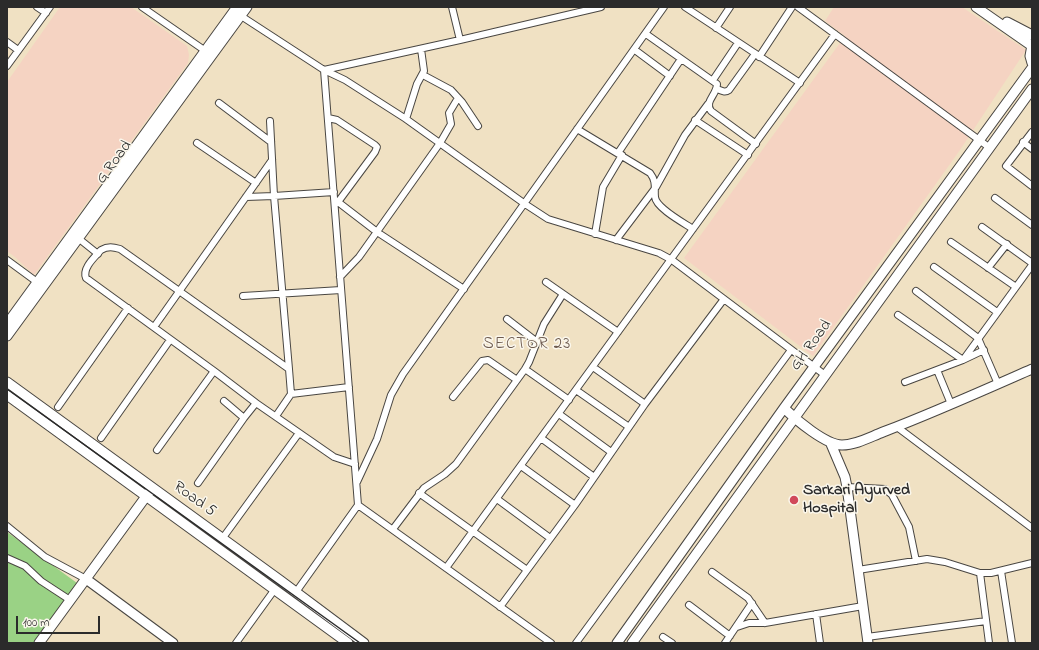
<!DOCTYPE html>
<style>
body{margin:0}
#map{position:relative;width:1039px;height:650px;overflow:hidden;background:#f0e1c3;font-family:"Indie Flower",sans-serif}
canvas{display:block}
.frame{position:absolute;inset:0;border:8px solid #2b2b2b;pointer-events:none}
.scale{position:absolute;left:16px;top:616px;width:84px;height:18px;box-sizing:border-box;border:2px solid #2b2b2b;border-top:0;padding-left:5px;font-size:12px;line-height:14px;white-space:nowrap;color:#2b2b2b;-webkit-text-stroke:3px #fbf7ec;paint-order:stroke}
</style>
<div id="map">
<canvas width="1039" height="650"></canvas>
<div class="frame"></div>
<div class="scale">100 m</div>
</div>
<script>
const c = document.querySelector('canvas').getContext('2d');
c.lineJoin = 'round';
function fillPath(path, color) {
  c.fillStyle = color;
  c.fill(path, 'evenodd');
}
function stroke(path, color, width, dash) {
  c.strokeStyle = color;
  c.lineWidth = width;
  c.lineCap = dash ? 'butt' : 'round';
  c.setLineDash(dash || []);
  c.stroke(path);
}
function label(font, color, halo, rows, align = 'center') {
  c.font = font + ' "Indie Flower",sans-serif';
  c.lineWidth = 3;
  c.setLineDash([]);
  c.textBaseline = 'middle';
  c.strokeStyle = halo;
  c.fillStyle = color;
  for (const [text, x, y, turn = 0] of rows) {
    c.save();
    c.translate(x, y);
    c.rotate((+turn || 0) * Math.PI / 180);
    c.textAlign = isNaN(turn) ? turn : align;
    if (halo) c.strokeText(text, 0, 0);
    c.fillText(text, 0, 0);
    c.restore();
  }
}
const built = new Path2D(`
 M60 7H131L187 46 189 55 188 63 34 275 15 257 7 251V82Z
 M834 7H962L1026 50 960 150 813 356 684 258 845 36 825 21Z`);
const green = new Path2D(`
 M7 532 77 583 34 643H7Z`);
const street = new Path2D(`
 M37 7 46 13
 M142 7 207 52
 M452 7 460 40
 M685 7 800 83
 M798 7 990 148
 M238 14 324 70 345 80 406 119 525 204 548 219 659 253 672 260 825 375
 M716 28 730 7
 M646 34 717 84C717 95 704 101 711 111L756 144
 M7 42 18 50
 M635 50 670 76
 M759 57 792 7
 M7 66 50 7
 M423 75 451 90 462 102 478 126
 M713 80 738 43
 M717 89C722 91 725 93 729 90L755 54
 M219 103 271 142
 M328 118 337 120 375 145 377 147 375 152 338 202
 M406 119 417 84 424 71 421 49
 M695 120 748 155
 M270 121 274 196 289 369
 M577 129 650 173C657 182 654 188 655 197 656 208 684 223 693 229
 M1032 132 1006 166 1032 186
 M1023 142 1032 149
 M197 143 256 183
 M618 153 681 59
 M246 197 274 196 334 192
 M995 198 1032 225
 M335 200 338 202 377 232 464 289
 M982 227 1032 263
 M595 234 603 187 622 155
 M78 238 98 254
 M616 240 656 187 685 135 708 104
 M951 242 1016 287
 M7 260 37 282
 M934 267 997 312
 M988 268 1007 244
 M340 277 359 257 440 143 451 124 449 113 458 98
 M546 282 618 332
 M916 291 978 338 998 384
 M243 296 341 290
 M898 315 963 360 984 350
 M507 319 537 342
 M154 327 272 160
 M525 369 569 400
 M937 370 951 404
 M905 382 963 360 1032 265
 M576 390 629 427
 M291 394 349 387
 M453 397 482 361 488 360 517 380
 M224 401 244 418
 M256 403 334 457 355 464
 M645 404 724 299
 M58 407 128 308
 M559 414 611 452
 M897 427 1032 528
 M101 438 170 340
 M541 438 594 477
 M157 450 214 371 86 278C82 268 95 257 101 250 108 246 113 247 120 249L289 369 291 394 276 416
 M521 466 575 505
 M357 482 377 439 391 395 403 374 664 7
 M198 483 244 418 256 403 214 371
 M847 487 885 489 892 495 909 527 916 561
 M419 493 527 570
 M497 499 550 538
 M358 505 551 643
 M7 526 45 557 86 579
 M393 529 424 488 445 474 456 464 525 369 529 362 544 324 563 294
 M222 539 299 433
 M7 558 25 566 41 581 70 600
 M446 568 835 34
 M858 570 927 559 945 562 980 573H991L1032 563
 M1001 571 1012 643
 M712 572 748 598 765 623
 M980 573 989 643
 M296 592 358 505 324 70 460 40 601 7
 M689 605 730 636
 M500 607 575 505 645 404 593 367
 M816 614 820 643
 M737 627 749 623H765L863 606
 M663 637 672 643
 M867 637 986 621
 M236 643 275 589
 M576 643 791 350
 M725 643 752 603`);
const secondary = new Path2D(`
 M976 7 1032 46
 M1007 22 1032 35
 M1032 45 1030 56 1032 63
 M7 324 237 7
 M7 336 247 7
 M7 382 281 581 364 643
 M7 395 348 643
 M784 408C796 420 826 445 842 445 856 445 870 437 883 432 933 413 982 391 1032 369
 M831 444 845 477 847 487 868 643
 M86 579 173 643
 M39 643 150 491
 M617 643 784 408 1032 68
 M632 643 1032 89`);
const rail = new Path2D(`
 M7 389 360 643`);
const markers = [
 [794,500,5,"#d1495b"]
];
const streetNames = [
 ["G Road",115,163,-54],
 ["GH Road",812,346,-54],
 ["Road 5",194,500,36]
];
const poiNames = [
 ["Sarkari Ayurved",803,491],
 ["Hospital",803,509]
];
const neighbourhoodNames = [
 ["SECTOR 23",527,345]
];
fillPath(built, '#f5d3c2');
fillPath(green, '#9ad285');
stroke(street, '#494642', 8);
stroke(secondary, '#494642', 11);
stroke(street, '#fff', 6);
stroke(secondary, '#fff', 9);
stroke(rail, '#2b2b2b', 1.5);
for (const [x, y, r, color] of markers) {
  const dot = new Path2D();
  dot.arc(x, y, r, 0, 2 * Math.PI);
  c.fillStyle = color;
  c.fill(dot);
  stroke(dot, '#fbf7ec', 1.5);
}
label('16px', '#2b2b2b', '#fbf7ec', streetNames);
label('bold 16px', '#2b2b2b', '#fbf7ec', poiNames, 'left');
c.letterSpacing = '1px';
label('17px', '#6e5b4f', '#fbf7ec', neighbourhoodNames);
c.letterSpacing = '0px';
</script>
